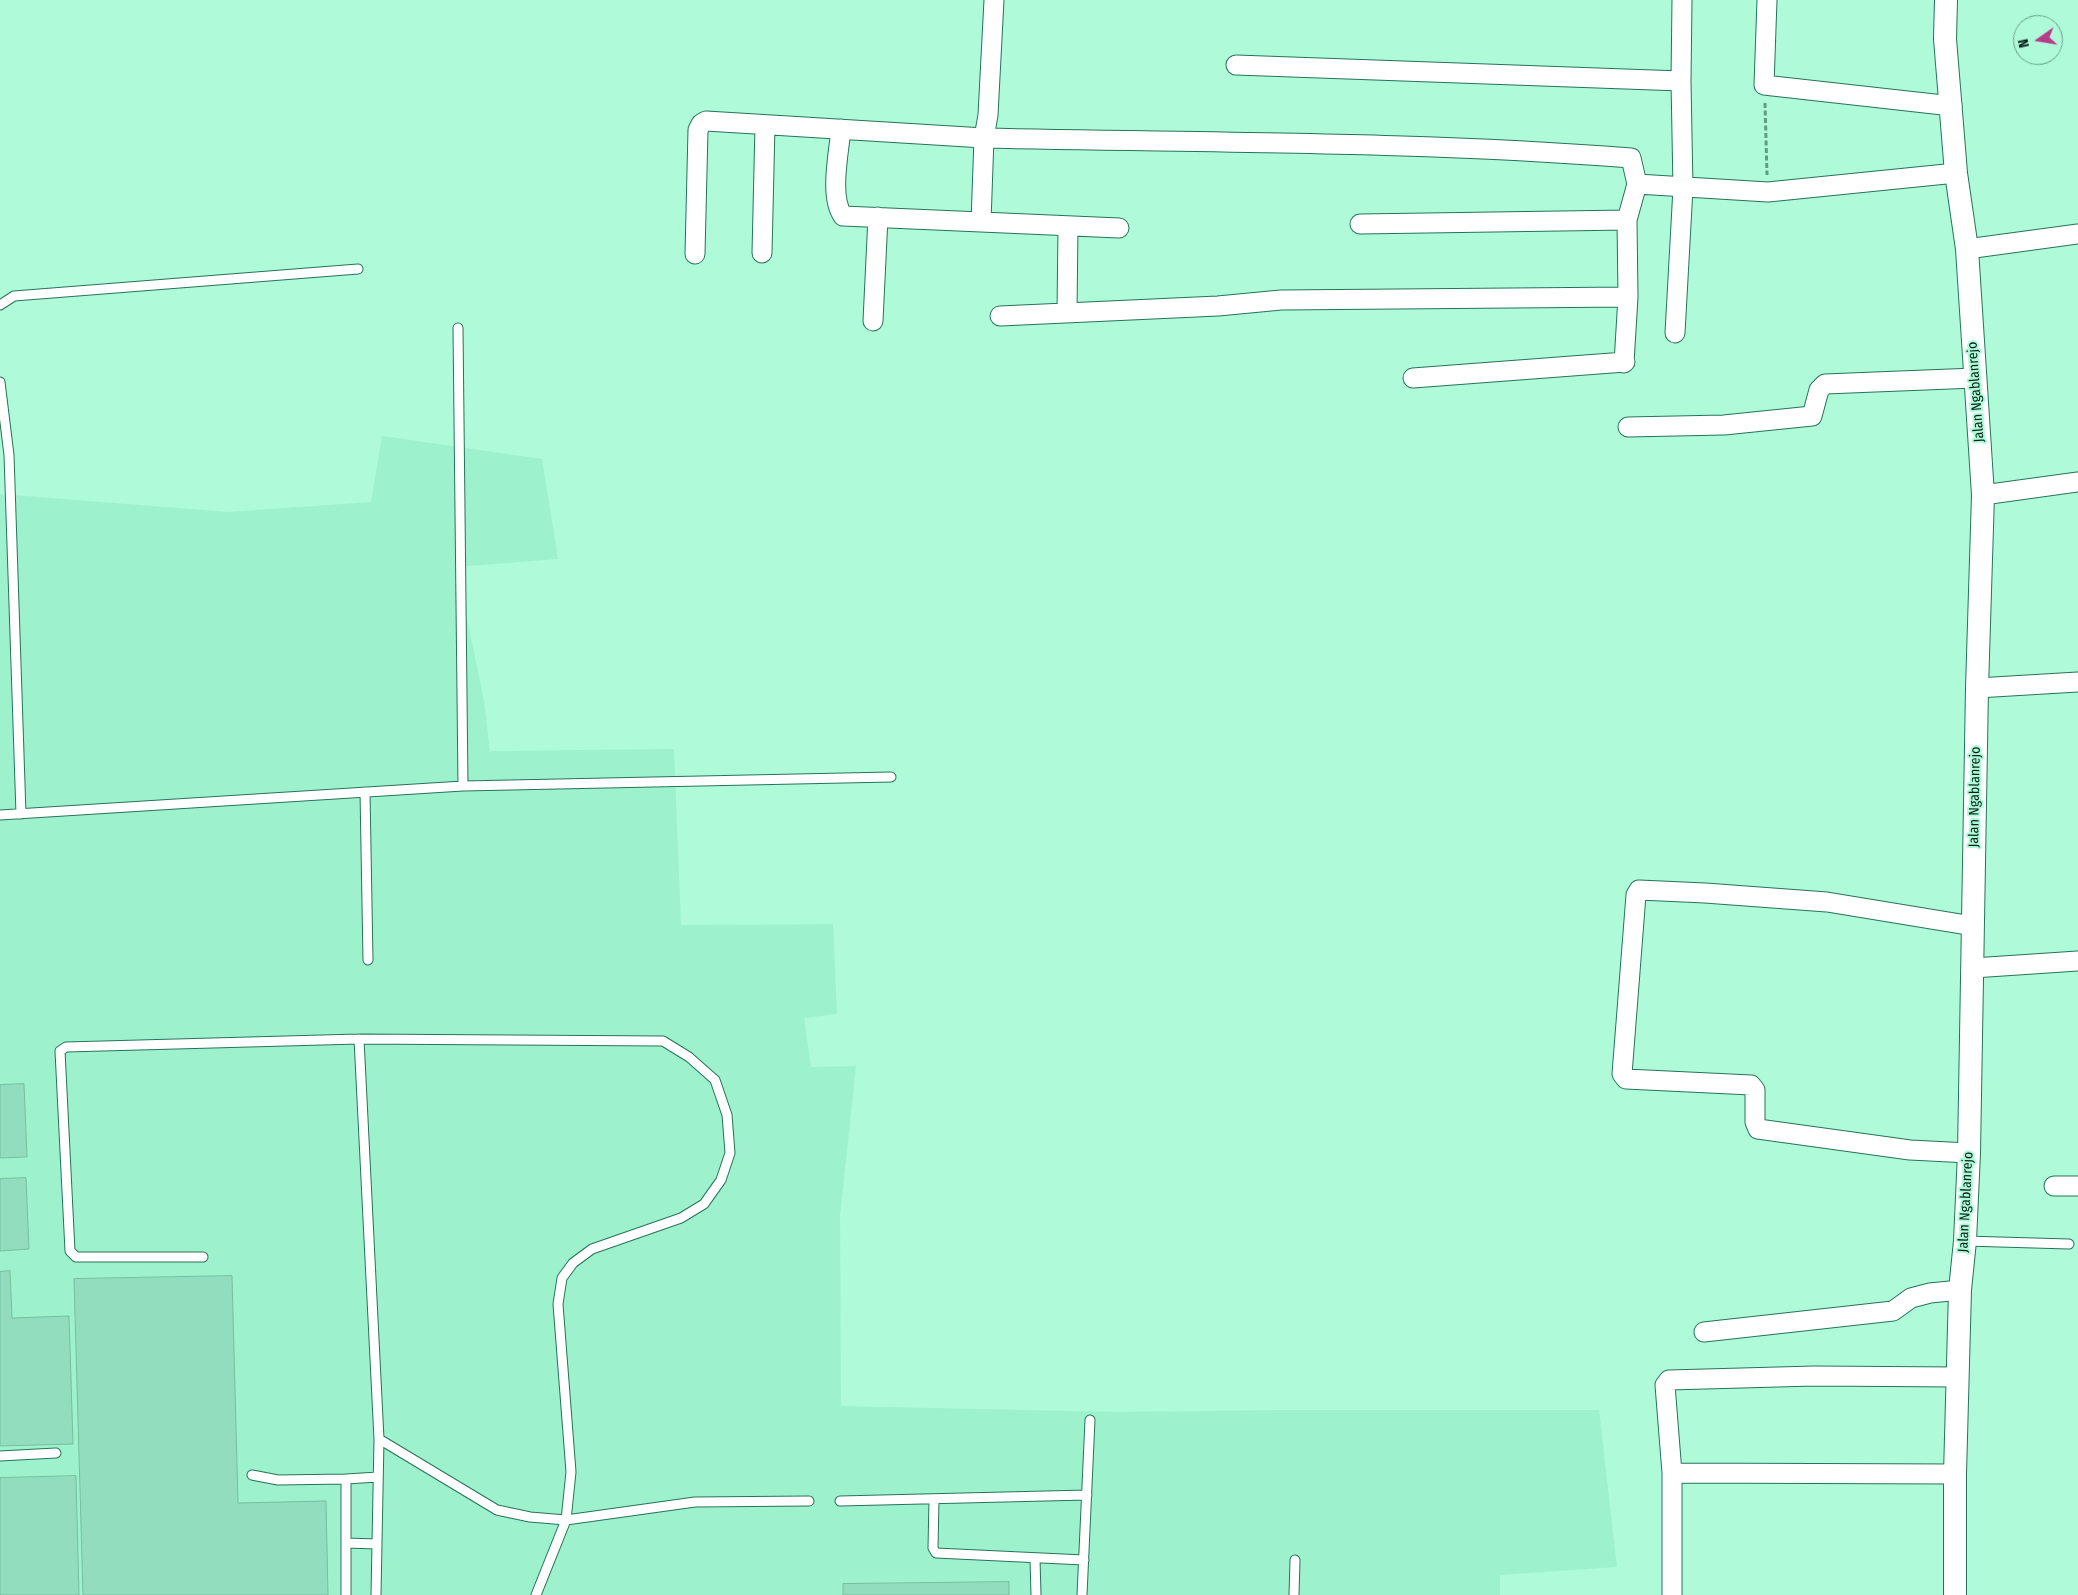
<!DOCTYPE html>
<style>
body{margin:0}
#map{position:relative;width:2078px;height:1595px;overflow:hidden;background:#aefad9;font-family:"Fira Sans Condensed",sans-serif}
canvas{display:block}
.north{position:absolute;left:2013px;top:15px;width:50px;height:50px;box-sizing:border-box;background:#aefad9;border:1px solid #69a38b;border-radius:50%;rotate:257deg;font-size:14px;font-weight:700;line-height:20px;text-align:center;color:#022116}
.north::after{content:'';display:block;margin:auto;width:18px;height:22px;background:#b73b8a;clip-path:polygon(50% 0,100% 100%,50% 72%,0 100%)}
</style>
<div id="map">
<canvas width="2078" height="1595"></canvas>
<div class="north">N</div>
</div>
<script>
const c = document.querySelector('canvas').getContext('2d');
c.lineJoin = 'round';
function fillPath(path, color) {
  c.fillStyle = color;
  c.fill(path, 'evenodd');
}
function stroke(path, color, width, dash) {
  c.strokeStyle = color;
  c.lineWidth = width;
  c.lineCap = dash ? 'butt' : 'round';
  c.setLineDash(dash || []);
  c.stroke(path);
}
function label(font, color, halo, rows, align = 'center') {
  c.font = font + ' "Fira Sans Condensed",sans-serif';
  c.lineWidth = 4;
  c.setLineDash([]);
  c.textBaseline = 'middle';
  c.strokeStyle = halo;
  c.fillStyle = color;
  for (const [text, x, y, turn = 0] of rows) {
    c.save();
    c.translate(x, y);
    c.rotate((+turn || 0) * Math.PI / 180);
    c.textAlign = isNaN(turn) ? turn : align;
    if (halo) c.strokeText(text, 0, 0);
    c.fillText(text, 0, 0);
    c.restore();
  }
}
const built = new Path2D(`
 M382 436 542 459 558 559 456 567 484 700 490 751 674 749 681 925 833 924 837 1014 804 1018 811 1067 856 1066 840 1216 841 1406 1118 1412 1279 1410H1599L1617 1567 1500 1575V1595H0V494L228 512 371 502Z`);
const building = new Path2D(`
 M24 1084 27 1157 0 1158V1085Z
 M26 1178 29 1249 0 1251V1179Z
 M10 1271 12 1318 69 1316 73 1444 0 1446V1272Z
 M232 1276 238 1503 326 1501 328 1595H83L74 1279Z
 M76 1476 79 1595H0V1478Z
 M1009 1582V1595H843V1584Z`);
const path = new Path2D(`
 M1765 103 1767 175`);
const service = new Path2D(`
 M0 305 14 296 358 269
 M458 328 463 786
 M0 382 9 455 21 814
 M365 792 368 960
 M0 815 463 786 891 777
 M359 1039 379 1439
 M1965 1241 2069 1244
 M203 1257H76L70 1251 60 1051 66 1047 359 1039 663 1041 689 1057 715 1080 727 1115 730 1153 721 1180 704 1204 681 1218 592 1249 573 1263 562 1278 558 1304 571 1472 566 1520 536 1595
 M0 1456 56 1453
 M252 1475 278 1480 346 1479
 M934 1499 933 1548 936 1553 1084 1560
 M840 1501 1087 1495
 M346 1543 377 1544
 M1035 1559 1036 1595
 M346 1595V1479L378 1477
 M376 1595 379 1439 497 1510 530 1517 566 1520 695 1502 809 1501
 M1082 1595 1090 1420
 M1294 1595 1295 1560`);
const minor = new Path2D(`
 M1767 0 1764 85 1952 106
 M1236 65 1681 81
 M841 129C839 152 829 197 843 216L1119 228
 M981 222 984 138C1199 143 1415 141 1631 158L1637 184 1768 192 1956 173
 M1360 224 1627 220 1637 184
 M1967 249 2078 234
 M762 253 765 125
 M695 254 698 130 701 124 706 121 984 138 988 115 994 0
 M1067 313 1068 226
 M1000 316 1218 306 1281 300 1628 297
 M873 321 878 217
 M1675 333 1683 188 1681 81 1682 0
 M1624 363 1628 297 1627 220
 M1413 378 1625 362
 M1628 427 1724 425 1812 416 1819 390 1825 384 1975 378
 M1983 495 2078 482
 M1977 688 2078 682
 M1973 968 2078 961
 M1969 1153 1910 1150 1758 1129 1755 1122V1090L1751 1085 1626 1079 1622 1074 1636 895 1639 890 1705 893 1827 902 1973 926
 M2054 1186H2078
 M1704 1332 1893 1311 1911 1298 1930 1293 1960 1290
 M1672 1473 1955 1474
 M1672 1595V1473L1665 1385 1669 1380 1814 1376 1958 1377`);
const tertiary = new Path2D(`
 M1946 0 1945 39 1956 173 1967 249 1983 495 1977 688 1969 1153 1965 1241 1960 1290 1955 1474V1595`);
const streetNames = [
 ["Jalan Ngablanrejo",1976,392,-94],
 ["Jalan Ngablanrejo",1975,797,-89],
 ["Jalan Ngablanrejo",1966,1202,-87]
];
fillPath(built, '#9df2cd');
fillPath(building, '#92ddbd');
stroke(building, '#75bf9f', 1);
stroke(service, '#267458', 11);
stroke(minor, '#267458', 21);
stroke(tertiary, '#267458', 24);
stroke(path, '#629a83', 3, [5, 2.5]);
stroke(service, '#fff', 9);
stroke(minor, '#fff', 19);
stroke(tertiary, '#fff', 22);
label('14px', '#022116', '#aefad9', streetNames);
</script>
